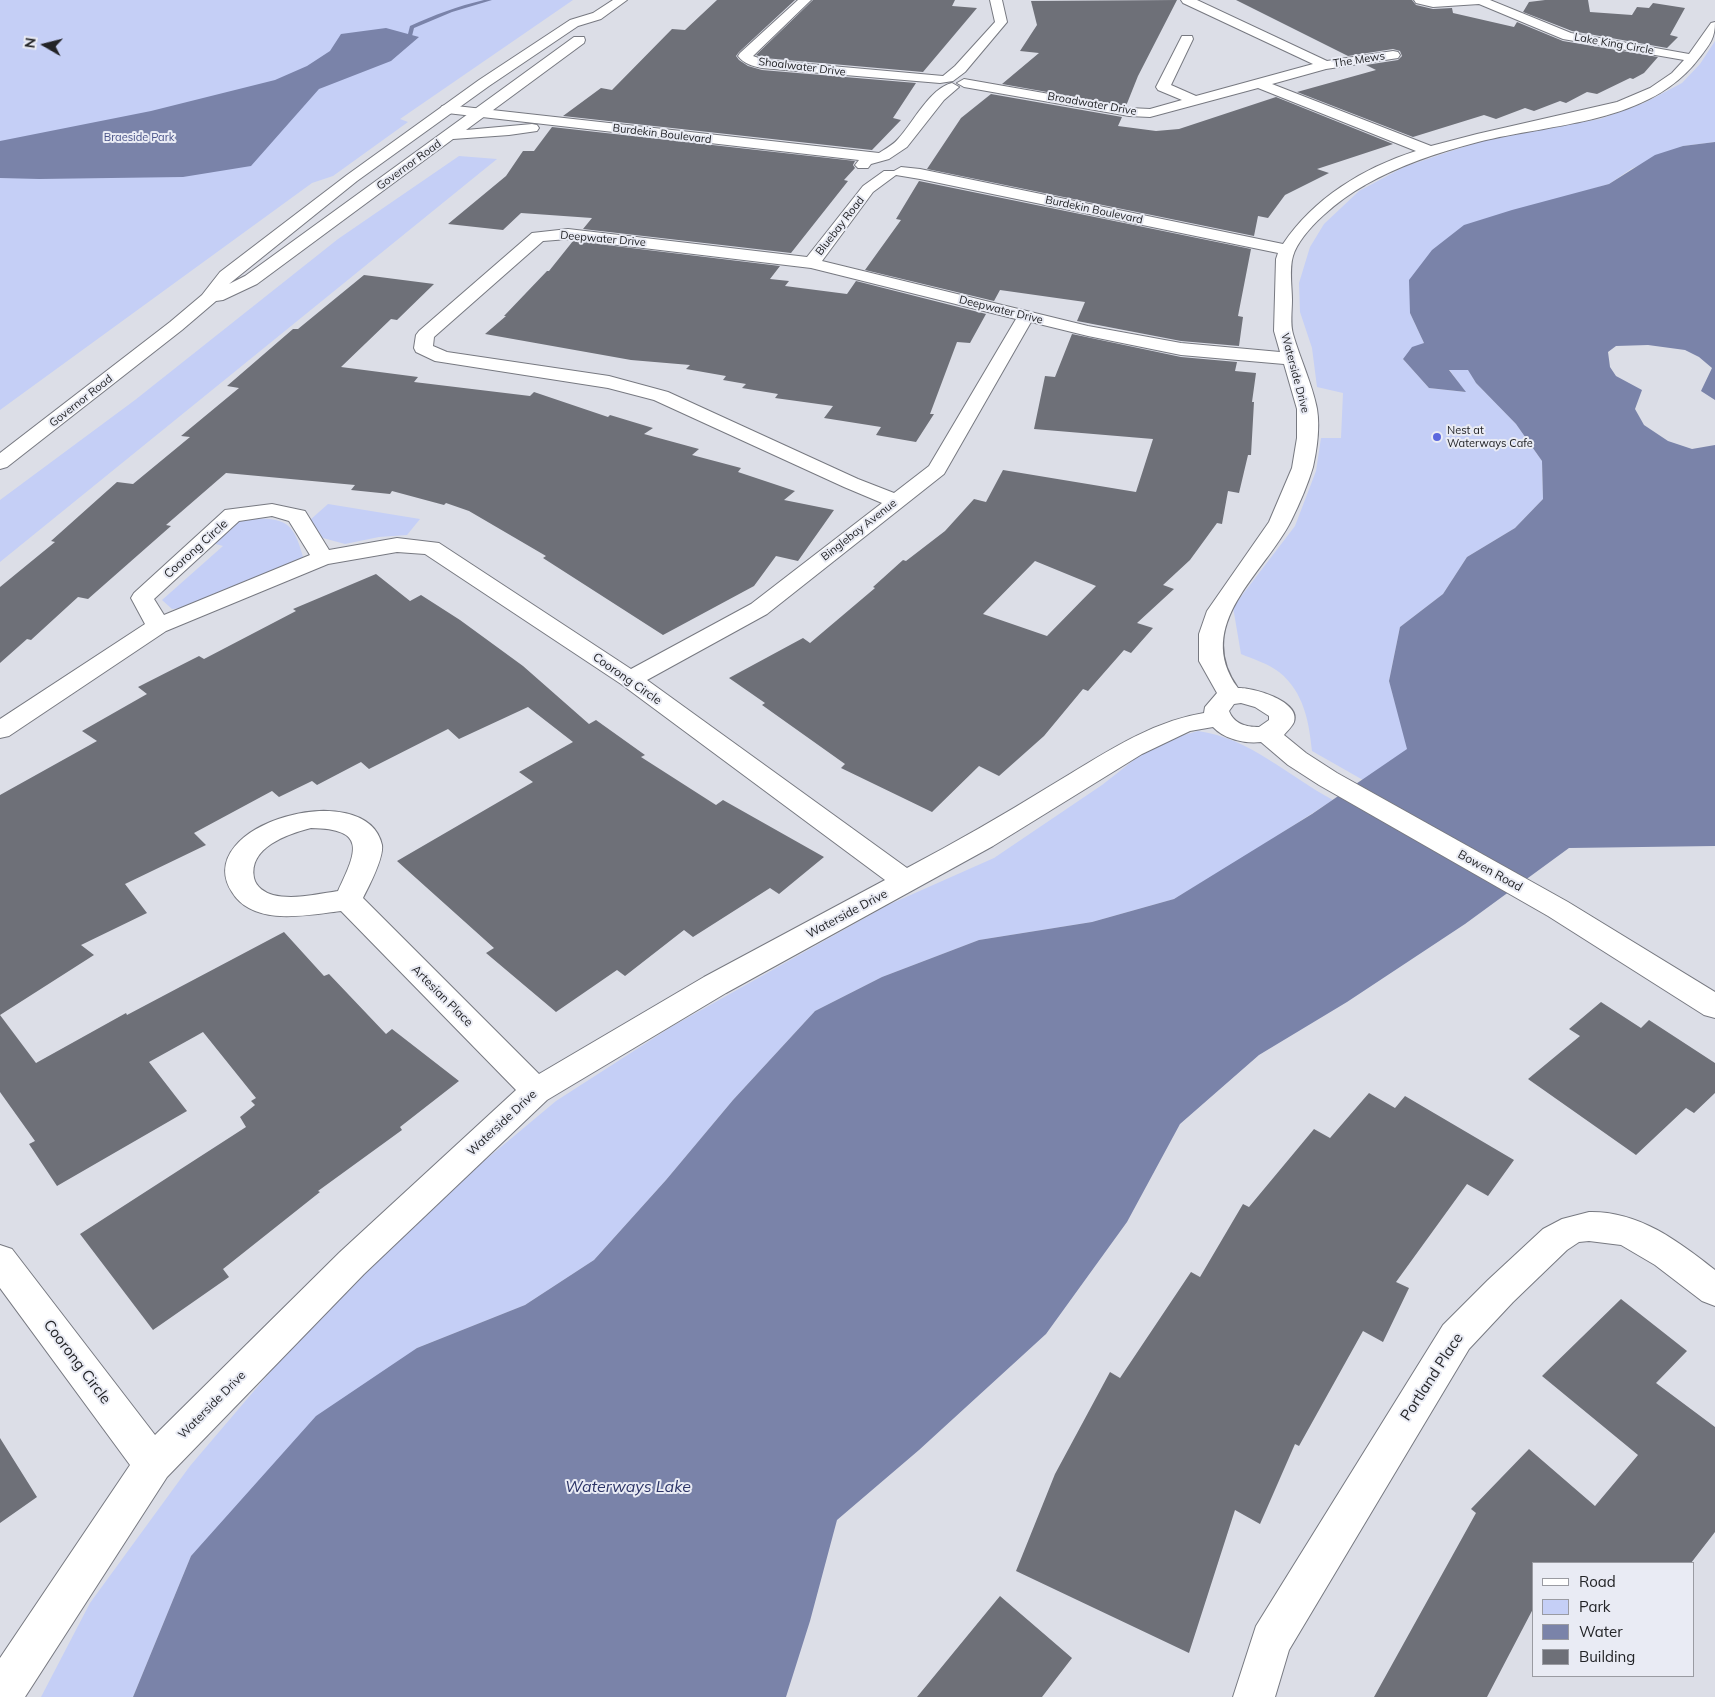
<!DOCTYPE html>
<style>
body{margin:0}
#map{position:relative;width:1715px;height:1697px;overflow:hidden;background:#dcdee7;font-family:Mulish,sans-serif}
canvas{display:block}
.legend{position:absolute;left:1532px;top:1562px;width:162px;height:115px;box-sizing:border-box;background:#e9ebf4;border:1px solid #9a9ba2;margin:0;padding:6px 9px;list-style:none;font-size:15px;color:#232427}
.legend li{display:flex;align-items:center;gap:10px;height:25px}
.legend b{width:25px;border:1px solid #9a9ba2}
.north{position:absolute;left:20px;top:20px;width:50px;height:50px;-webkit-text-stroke:4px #e9ebf4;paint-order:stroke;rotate:278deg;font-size:14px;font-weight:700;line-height:20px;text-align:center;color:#232427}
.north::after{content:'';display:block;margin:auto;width:18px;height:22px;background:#232427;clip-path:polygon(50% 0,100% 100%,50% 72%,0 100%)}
</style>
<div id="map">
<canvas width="1715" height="1697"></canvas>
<ul class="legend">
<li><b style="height:6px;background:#fff"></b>Road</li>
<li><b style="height:14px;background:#c5cff6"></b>Park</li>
<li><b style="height:14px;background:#7a83a9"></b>Water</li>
<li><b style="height:14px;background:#6e7078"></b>Building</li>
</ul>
<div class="north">N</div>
</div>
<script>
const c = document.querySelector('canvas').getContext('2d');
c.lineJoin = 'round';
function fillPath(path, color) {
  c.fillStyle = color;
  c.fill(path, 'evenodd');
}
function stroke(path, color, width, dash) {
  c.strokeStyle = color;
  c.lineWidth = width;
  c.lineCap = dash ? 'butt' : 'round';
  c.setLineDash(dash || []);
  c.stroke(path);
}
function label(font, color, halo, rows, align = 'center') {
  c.font = font + ' Mulish,sans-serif';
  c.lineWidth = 4;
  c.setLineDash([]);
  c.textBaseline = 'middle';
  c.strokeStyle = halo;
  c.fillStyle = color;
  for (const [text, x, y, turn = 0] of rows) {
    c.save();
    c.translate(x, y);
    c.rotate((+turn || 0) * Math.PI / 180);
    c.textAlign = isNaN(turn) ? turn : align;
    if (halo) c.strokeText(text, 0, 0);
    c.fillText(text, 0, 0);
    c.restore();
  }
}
const green = new Path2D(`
 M0 0H573L400 119 408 122 333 176 312 183 0 410Z
 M1715 41V142L1683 146 1631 169 1609 184 1564 197 1410 313 1424 343 1403 359 1429 388 1465 392 1449 369H1468L1476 383 1516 424 1542 461 1543 499 1515 528 1467 557 1443 594 1400 627 1389 681 1408 749 1363 780 1312 751C1309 722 1304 692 1279 672 1269 664 1253 659 1241 654L1233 607 1295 526 1316 471 1321 438H1341L1343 393 1317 387 1312 348 1300 312 1299 283 1310 247 1324 224 1359 191 1404 167 1457 149 1498 136 1600 119 1644 103 1682 83 1700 64Z
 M459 156 497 159 0 562V500L135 400 338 239Z
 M328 504 420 519 407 535 379 537 345 544 323 538 310 520Z
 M249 518C285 519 293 520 303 557L295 565 194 607 172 609 162 600 223 546 212 543 233 523Z
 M1198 731C1250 738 1288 776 1333 800L1241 859 1174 899 1092 922 979 940 882 977 815 1011 733 1100 666 1180 594 1260 525 1305 417 1348 191 1556 133 1697H41L90 1603 190 1466 305 1331 453 1187 556 1101 671 1027 888 905 994 858 1102 785 1139 756 1170 739Z`);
const water = new Path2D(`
 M386 28 419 37 391 61 319 89 251 166 183 177 39 179 0 178V141L151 111 275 80 307 66 330 51 341 34Z
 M1715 142V400L1701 391 1712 368 1699 357 1685 350 1648 345 1616 346 1608 352 1610 367 1616 376 1642 390 1635 409 1644 425 1668 441 1692 449 1715 445V846L1569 848 1465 924 1347 1002 1259 1055 1180 1124 1127 1222 1046 1334 919 1450 837 1520 810 1621 786 1697H133L191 1556 316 1416 417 1348 525 1305 594 1260 666 1180 733 1100 815 1011 882 977 979 940 1092 922 1174 899 1312 814 1407 749 1389 681 1400 627 1443 594 1467 557 1515 528 1543 499 1542 461 1516 424 1476 383 1468 370H1449L1466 392 1429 388 1403 359 1412 347 1424 343 1410 313 1409 280 1432 250 1464 225 1512 210 1609 184 1655 155 1683 146Z`);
const stream = new Path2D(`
 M484 0H492L452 12 414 28 412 36 401 42 397 41 408 34 410 26C434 15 458 6 484 0Z`);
const building = new Path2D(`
 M717 0H795L739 52 736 56 739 60 748 66 762 70 916 83 893 118 901 120 872 150 563 116 601 88 612 90 672 29 685 30Z
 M813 0H955L952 6 977 8 923 72 764 58 756 55Z
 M1177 0 1138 76 1126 106 1002 84 1039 53 1020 51 1037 25 1031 1Z
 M1236 0H1412L1416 5 1433 9 1452 8 1453 13 1514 27 1517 22 1563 41 1658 57 1644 73 1633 79 1630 78 1597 94 1587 92 1566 103 1560 101 1534 111 1525 108 1496 119 1484 115 1413 137 1297 92 1376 70 1366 65 1398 60 1402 56 1400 51 1393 49 1348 56Z
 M1545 0H1588L1590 12 1632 15 1637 7 1649 8 1653 3 1685 8 1670 35 1678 37 1667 48 1572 31 1523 12 1529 2Z
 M991 94 1122 117 1118 126 1156 131 1179 129 1276 97 1393 144 1317 169 1329 173 1285 195 1268 218 1258 216 1254 236 927 169 961 118Z
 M552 127 855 161 853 165 855 168 844 180 848 181 791 253 583 229 592 218 521 213 503 230 448 224 506 176 523 151H534Z
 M919 181 1251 249 1238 316 1243 317 1239 346 1181 341 1077 321 1085 302 1000 290 994 301 865 270 901 220 896 219Z
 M573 241 780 266 770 279 789 281 785 286 847 294 856 281 986 314 970 343 957 342 930 414H934L916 442 876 435 881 427 824 418 833 406 775 398 778 394 742 388 746 384 723 380 726 376 686 369 690 365 631 360 485 334 506 316H504L547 271H549Z
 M364 275 434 284 397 320 391 319 341 367 418 377 414 382 530 396 534 392 608 417 610 415 653 428 644 434 699 449 692 455 741 468 738 472 795 491 784 500 834 510 798 561 776 556 754 586 663 635 543 558 546 556 469 511 446 503 444 505 392 491 390 494 351 490 355 485 226 473 166 525 171 526 88 599 78 597 31 640 27 639 0 663V587L55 542 51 541 117 482 133 484 190 437 181 436 239 388 227 386 293 329H298Z
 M1072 334 1181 357 1237 362 1235 371 1256 373 1252 402H1254L1251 455H1248L1239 493 1228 491 1222 524 1217 523 1190 560 1163 585 1174 589 1137 623 1153 628 1131 653 1124 650 1088 691 1083 689 1044 736 999 776 979 766 932 812 841 768 845 764 762 705 765 703 729 678 803 638 810 643 875 588 873 587 903 560 906 561 945 531 974 499 986 502 1003 470 1136 492 1153 439 1034 429 1045 376 1055 377ZM1035 561 1096 586 1047 636 983 614Z
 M376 574 410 601 421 595 460 620 523 666 589 724 596 720 645 755 641 757 716 805 723 800 824 857 779 894 770 888 693 937 684 930 625 976 617 970 556 1012 486 953 494 948 397 861 533 782 519 772 573 742 528 707 459 739 448 729 369 769 361 762 317 785 312 781 279 797 272 791 194 833 206 845 125 884 147 913 81 945 94 955 0 1015 36 1063 126 1013 127 1015 284 932 324 976 329 974 386 1034 392 1029 459 1081 400 1127 402 1130 318 1191 320 1192 223 1269 229 1277 153 1330 80 1234 246 1127 240 1117 255 1105 251 1101 256 1098 203 1032 196 1036 149 1062 187 1111 57 1186 29 1144 35 1141 0 1092V795L97 741 82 731 147 694 138 687 199 656 204 659 296 611 293 609Z
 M1601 1002 1641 1028 1649 1020 1715 1063V1093L1694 1113 1686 1108 1636 1155 1528 1079 1580 1036 1569 1029Z
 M1369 1093 1395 1108 1405 1096 1514 1160 1488 1196 1467 1184 1396 1282 1409 1288 1383 1342 1363 1331 1299 1446 1295 1444 1260 1524 1235 1510 1189 1653 1016 1571 1055 1474 1110 1372 1120 1378 1191 1272 1200 1277 1243 1204 1249 1207 1314 1129 1330 1138Z
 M1621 1299 1687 1351 1656 1383 1715 1427V1532L1691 1563H1534V1607L1487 1697H1374L1476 1513 1471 1509 1529 1449 1595 1506 1638 1455 1542 1376Z
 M0 1438 37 1497 0 1523Z
 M1000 1596 1072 1658 1042 1697H917Z`);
const minor = new Path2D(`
 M798 0H811L753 56 764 60 943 76 955 66 995 22 990 0H1002L1007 22 965 72 953 81 940 83 762 68C753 66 744 64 738 56L740 53Z
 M1181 0H1197L1327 61 1393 51 1398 52 1400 55 1398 58 1326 69 1272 84 1431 146 1477 134 1617 102 1650 88 1672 73 1684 60 1563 39 1479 4 1433 7 1416 3 1414 0H1490L1571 33 1689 54 1711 23 1715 22C1715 38 1710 44 1700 57 1651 124 1553 123 1478 142 1439 152 1400 165 1365 185 1341 198 1301 230 1293 256 1289 269 1292 287 1292 300 1292 311 1290 324 1293 334 1300 359 1312 383 1317 409 1320 427 1317 449 1313 467 1308 484 1299 505 1291 521 1264 574 1192 625 1238 688 1252 687 1301 701 1294 722 1292 727 1287 731 1284 735L1306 753 1337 773 1568 902 1715 992V1018L1704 1015 1548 916 1319 785 1288 765 1261 742C1245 744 1224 739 1213 727L1190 731 1142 754 993 846 726 993 547 1100 364 1274 167 1477 25 1697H0V1658L130 1465 0 1288V1245L12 1249 155 1435 340 1252 516 1090 341 911C309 915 253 927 232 892 189 824 367 775 382 845 384 858 369 886 363 898L539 1074 704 977 885 880 621 684 425 554 397 552 328 564 166 631 9 736 0 738V719L145 624 131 598 134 593 225 510 272 504 305 511 329 550 397 538 439 543 631 669 751 604 882 503 844 487 654 400 608 388 435 361 416 352 414 348 416 335 419 331 532 233 568 229 807 257 863 186 884 171H894L901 167 920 169 1283 244C1314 198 1363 168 1416 151L1258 88 1150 117 1129 116 964 87 957 83 964 79 1129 108 1150 109 1182 100 1158 90 1156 87 1182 36H1192L1193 39 1171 85 1196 96 1313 64 1183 3ZM896 175 920 179 1278 253 1276 259 1274 331 1280 352 1181 343 1088 326 822 261 873 192ZM568 239 811 268 1016 319 929 466 894 493 858 479 668 392 609 376 447 352 433 346 434 337 543 241ZM1031 322 1088 336 1181 355 1284 364 1297 409V438L1292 468 1269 522 1207 611 1199 634V661L1217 693 1205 707 1204 713C1148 722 1099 757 1050 786 1003 815 956 842 907 868L647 680 767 614 944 474ZM272 516 289 521 310 555 164 615 154 599 239 521ZM1241 703 1255 707 1269 716V720L1259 727C1246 727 1234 724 1229 711L1234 704ZM311 828C367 829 357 851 338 891 318 894 294 900 273 895 265 893 256 887 254 878 248 848 287 834 311 828Z
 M952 83 959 87 944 100 907 147 889 159 871 164 868 168H858L855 165 859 160 447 113 442 112 440 109 442 106 447 105 879 153C885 149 893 145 898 139 913 123 930 88 952 83Z
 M1589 1212C1639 1211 1678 1241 1715 1270V1306L1702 1301 1655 1265 1621 1245 1589 1241 1579 1242 1567 1250 1513 1302 1469 1349 1289 1650 1275 1697H1233L1256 1626 1443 1325 1488 1280 1543 1229 1562 1219Z`);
const major = new Path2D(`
 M613 0H627L601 19 578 26 489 86 357 181 229 284 245 276 574 37H584L585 40 584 43 466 130 532 124 537 125 539 128 537 131 509 135 453 139 257 284 223 300 216 301 182 330 7 467 0 469V453L170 322 202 295 220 272 347 175 479 80 570 20 593 13Z`);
const markers = [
 [1437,437,5,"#5b67de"]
];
const farStreetnames = [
 ["Lake King Circle",1614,44,10],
 ["The Mews",1359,60,-9],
 ["Shoalwater Drive",802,67,7],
 ["Broadwater Drive",1092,104,10],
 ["Burdekin Boulevard",662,134,7],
 ["Governor Road",409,165,-36],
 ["Burdekin Boulevard",1094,210,12],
 ["Bluebay Road",840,226,-52],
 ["Deepwater Drive",603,239,5],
 ["Deepwater Drive",1001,310,14],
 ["Waterside Drive",1295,373,75],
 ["Governor Road",81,401,-38],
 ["Binglebay Avenue",859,530,-38]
];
const farParknames = [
 ["Braeside Park",139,138]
];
const farPoinames = [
 ["Nest at",1447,431],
 ["Waterways Cafe",1447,444]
];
const streetNames = [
 ["Coorong Circle",196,549,-42],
 ["Coorong Circle",627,679,35],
 ["Bowen Road",1490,871,29],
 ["Waterside Drive",847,914,-28],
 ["Artesian Place",442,996,45],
 ["Waterside Drive",502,1123,-43],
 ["Waterside Drive",212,1405,-45]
];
const nearStreetnames = [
 ["Coorong Circle",77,1362,53],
 ["Portland Place",1432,1377,-57]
];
const nearWaternames = [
 ["Waterways Lake",628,1487]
];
fillPath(green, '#c5cff6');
fillPath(water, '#7a83a9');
fillPath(stream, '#7a83a9');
fillPath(building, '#6e7078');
stroke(minor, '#777981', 2);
stroke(major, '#777981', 2);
fillPath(minor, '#fff');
fillPath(major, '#fff');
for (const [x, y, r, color] of markers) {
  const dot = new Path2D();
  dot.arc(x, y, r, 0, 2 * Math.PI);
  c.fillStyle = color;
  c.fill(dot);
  stroke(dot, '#e9ebf4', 2);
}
label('11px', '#232427', '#e9ebf4', farStreetnames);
label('11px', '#475187', '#e9ebf4', farParknames);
label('11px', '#232427', '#e9ebf4', farPoinames, 'left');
label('12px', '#232427', '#e9ebf4', streetNames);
label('15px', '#232427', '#e9ebf4', nearStreetnames);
label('italic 16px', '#2c3467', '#e9ebf4', nearWaternames);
</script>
